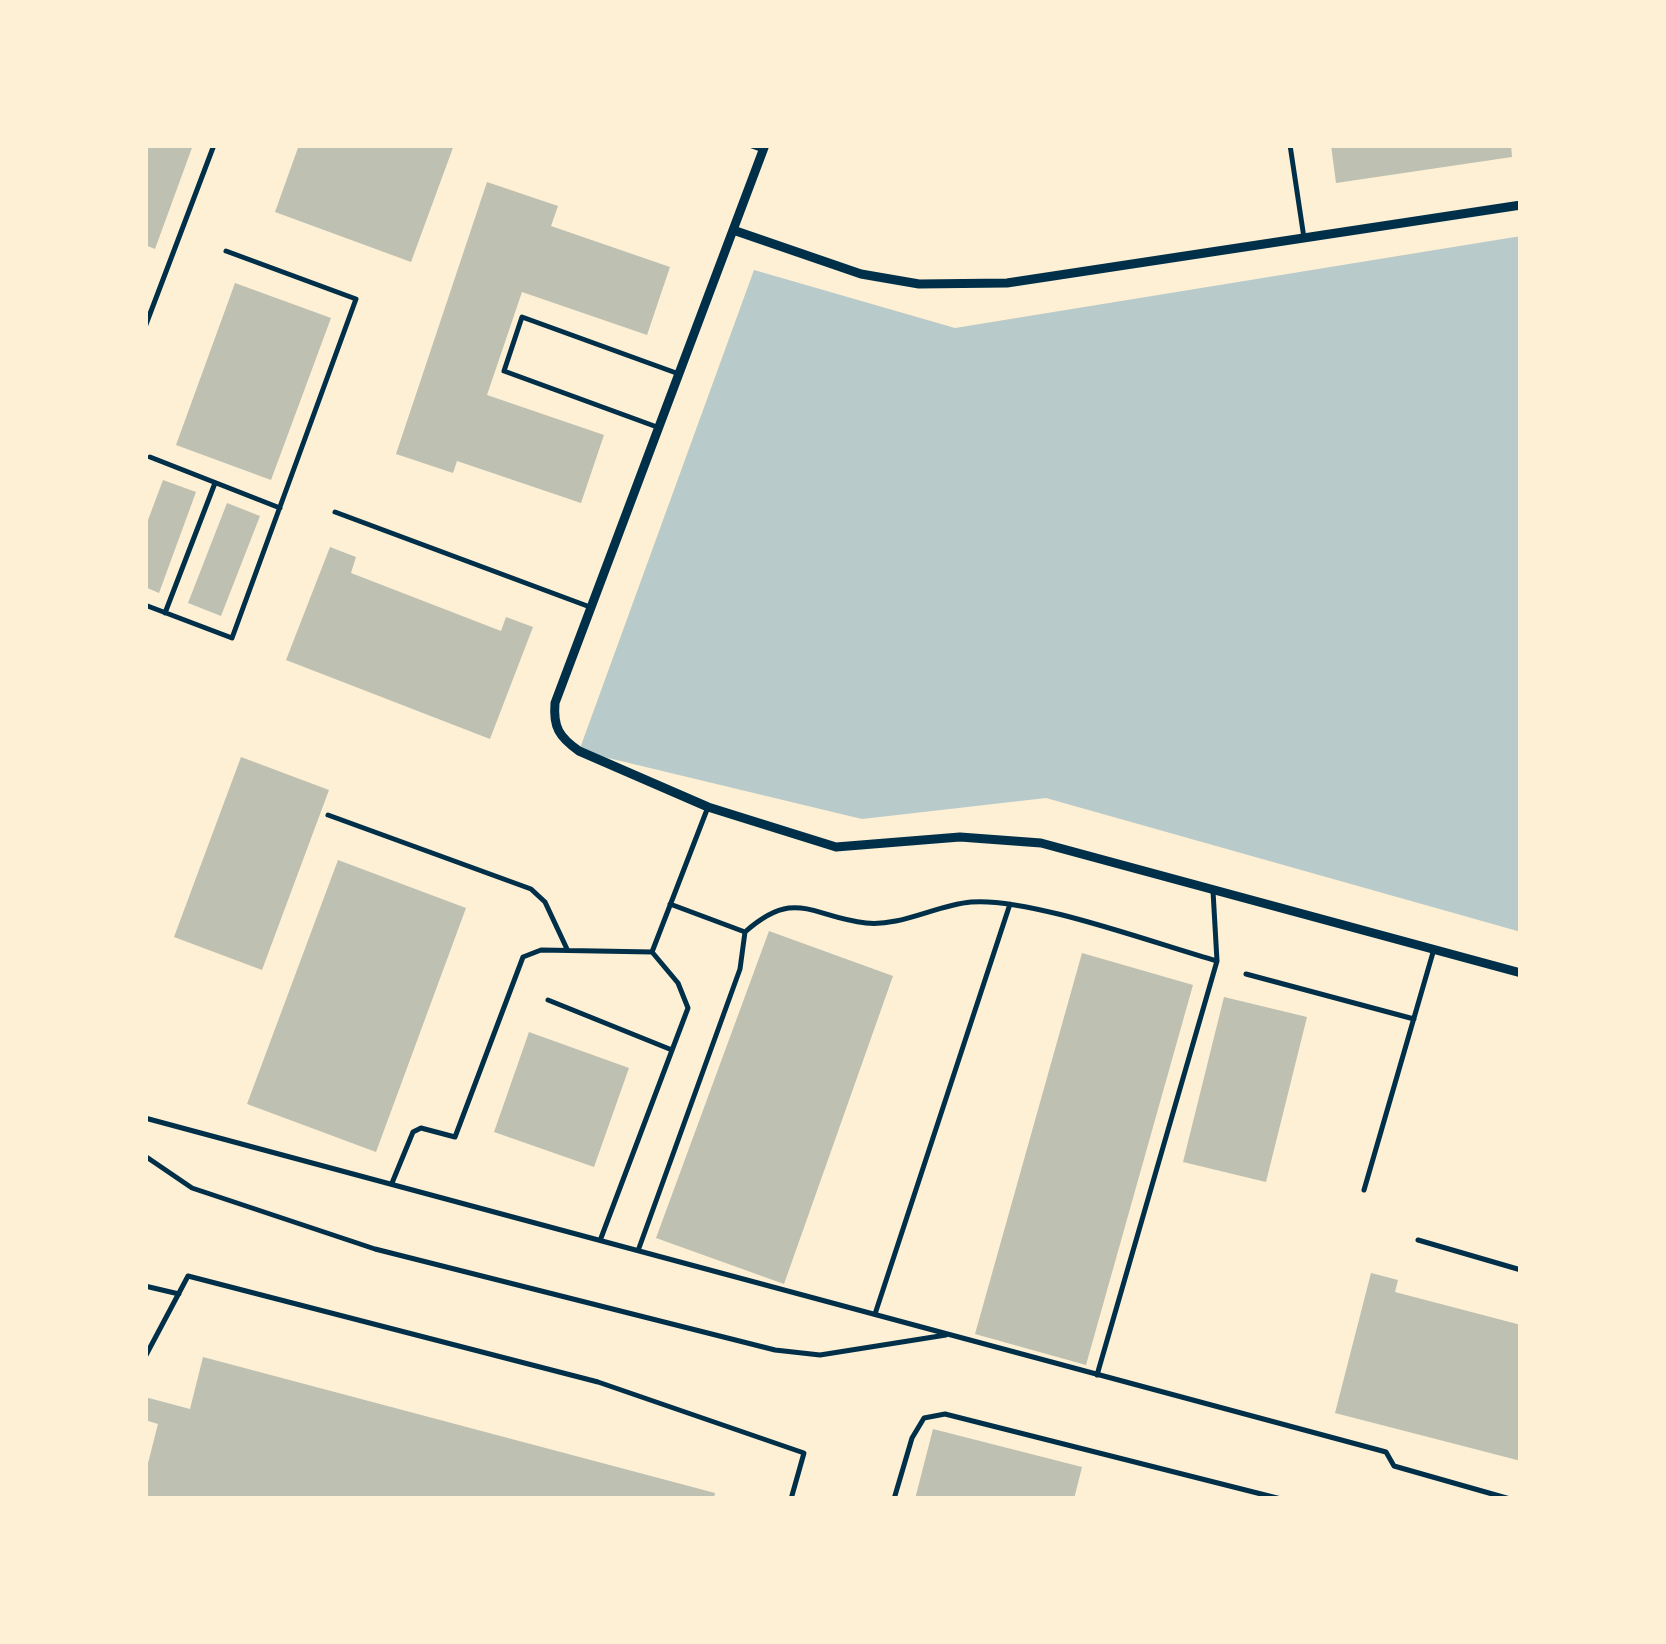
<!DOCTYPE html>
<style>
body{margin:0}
#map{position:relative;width:1666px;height:1644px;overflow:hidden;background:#fdf0d5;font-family:"Times New Roman",serif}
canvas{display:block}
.frame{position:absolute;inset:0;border:148px solid #fdf0d5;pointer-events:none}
</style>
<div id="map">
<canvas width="1666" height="1644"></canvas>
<div class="frame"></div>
</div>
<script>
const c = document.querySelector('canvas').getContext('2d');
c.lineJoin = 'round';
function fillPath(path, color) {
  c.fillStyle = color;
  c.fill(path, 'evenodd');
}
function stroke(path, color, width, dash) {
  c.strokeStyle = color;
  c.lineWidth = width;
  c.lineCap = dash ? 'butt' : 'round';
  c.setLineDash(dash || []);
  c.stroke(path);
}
const green = new Path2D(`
 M1521 236V932L1046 798 862 819 579 751 754 270 955 328Z`);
const building = new Path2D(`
 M145 145H193L155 249 145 245Z
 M299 145H454L411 262 275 212Z
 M1331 145H1511L1512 157 1336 183Z
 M487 182 558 206 551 226 670 267 647 335 522 292 487 395 604 435 581 503 457 461 453 473 396 454Z
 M235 283 331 318 271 480 176 445Z
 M163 480 196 492 159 593 145 587V528Z
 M227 503 260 516 221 616 188 603Z
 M330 547 356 557 351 573 501 631 506 617 533 627 490 739 286 660Z
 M241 757 329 790 262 970 174 937Z
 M338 860 466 908 376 1152 247 1104Z
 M769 931 893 976 784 1284 656 1238Z
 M1082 953 1193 985 1086 1365 975 1334Z
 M1224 997 1307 1017 1266 1182 1183 1162Z
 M529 1032 629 1068 594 1167 494 1132Z
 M1371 1273 1398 1280 1395 1292 1521 1325V1461L1335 1413Z
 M203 1357 715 1493 714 1499H145V1475L158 1424 145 1420V1397L190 1409Z
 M933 1429 1082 1467 1074 1499H915Z`);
const service = new Path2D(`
 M749 145 763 150
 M1290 145 1304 238
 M145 327 214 145
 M657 427 504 371 522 317 679 374
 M150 457 280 508
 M335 512 590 607
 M145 605 232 638 356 299 226 251
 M165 613 215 483
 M328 815 531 889 545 902 567 949
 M670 904 745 932C796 887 811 917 866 923 899 927 937 905 971 902 1029 897 1156 944 1217 961
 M652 952 708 807
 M1246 974 1414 1019
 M548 1000 672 1050
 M145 1118 1386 1452 1394 1466 1510 1499
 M145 1156 192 1188 375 1249 775 1350 820 1355 946 1335
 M392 1183 413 1132 421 1128 455 1137 523 957 541 950 652 952 678 983 688 1008 601 1238
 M1364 1190 1434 949
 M1418 1240 1521 1270
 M639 1248 740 969 745 932
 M145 1286 179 1294
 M875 1314 1010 904
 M145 1357 188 1276 598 1382 804 1453 791 1499
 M1097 1375 1217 961 1213 891
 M894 1499 912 1438 924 1418 945 1414 1281 1499`);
const minor = new Path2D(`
 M765 145 555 703C553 727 559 737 579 751L708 807 836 847 960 837 1041 843 1521 973
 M733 230 861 274 919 284 1007 283 1521 205`);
fillPath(green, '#b9caca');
fillPath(building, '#bec0b2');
stroke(service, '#003049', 5);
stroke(minor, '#003049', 9);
</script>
